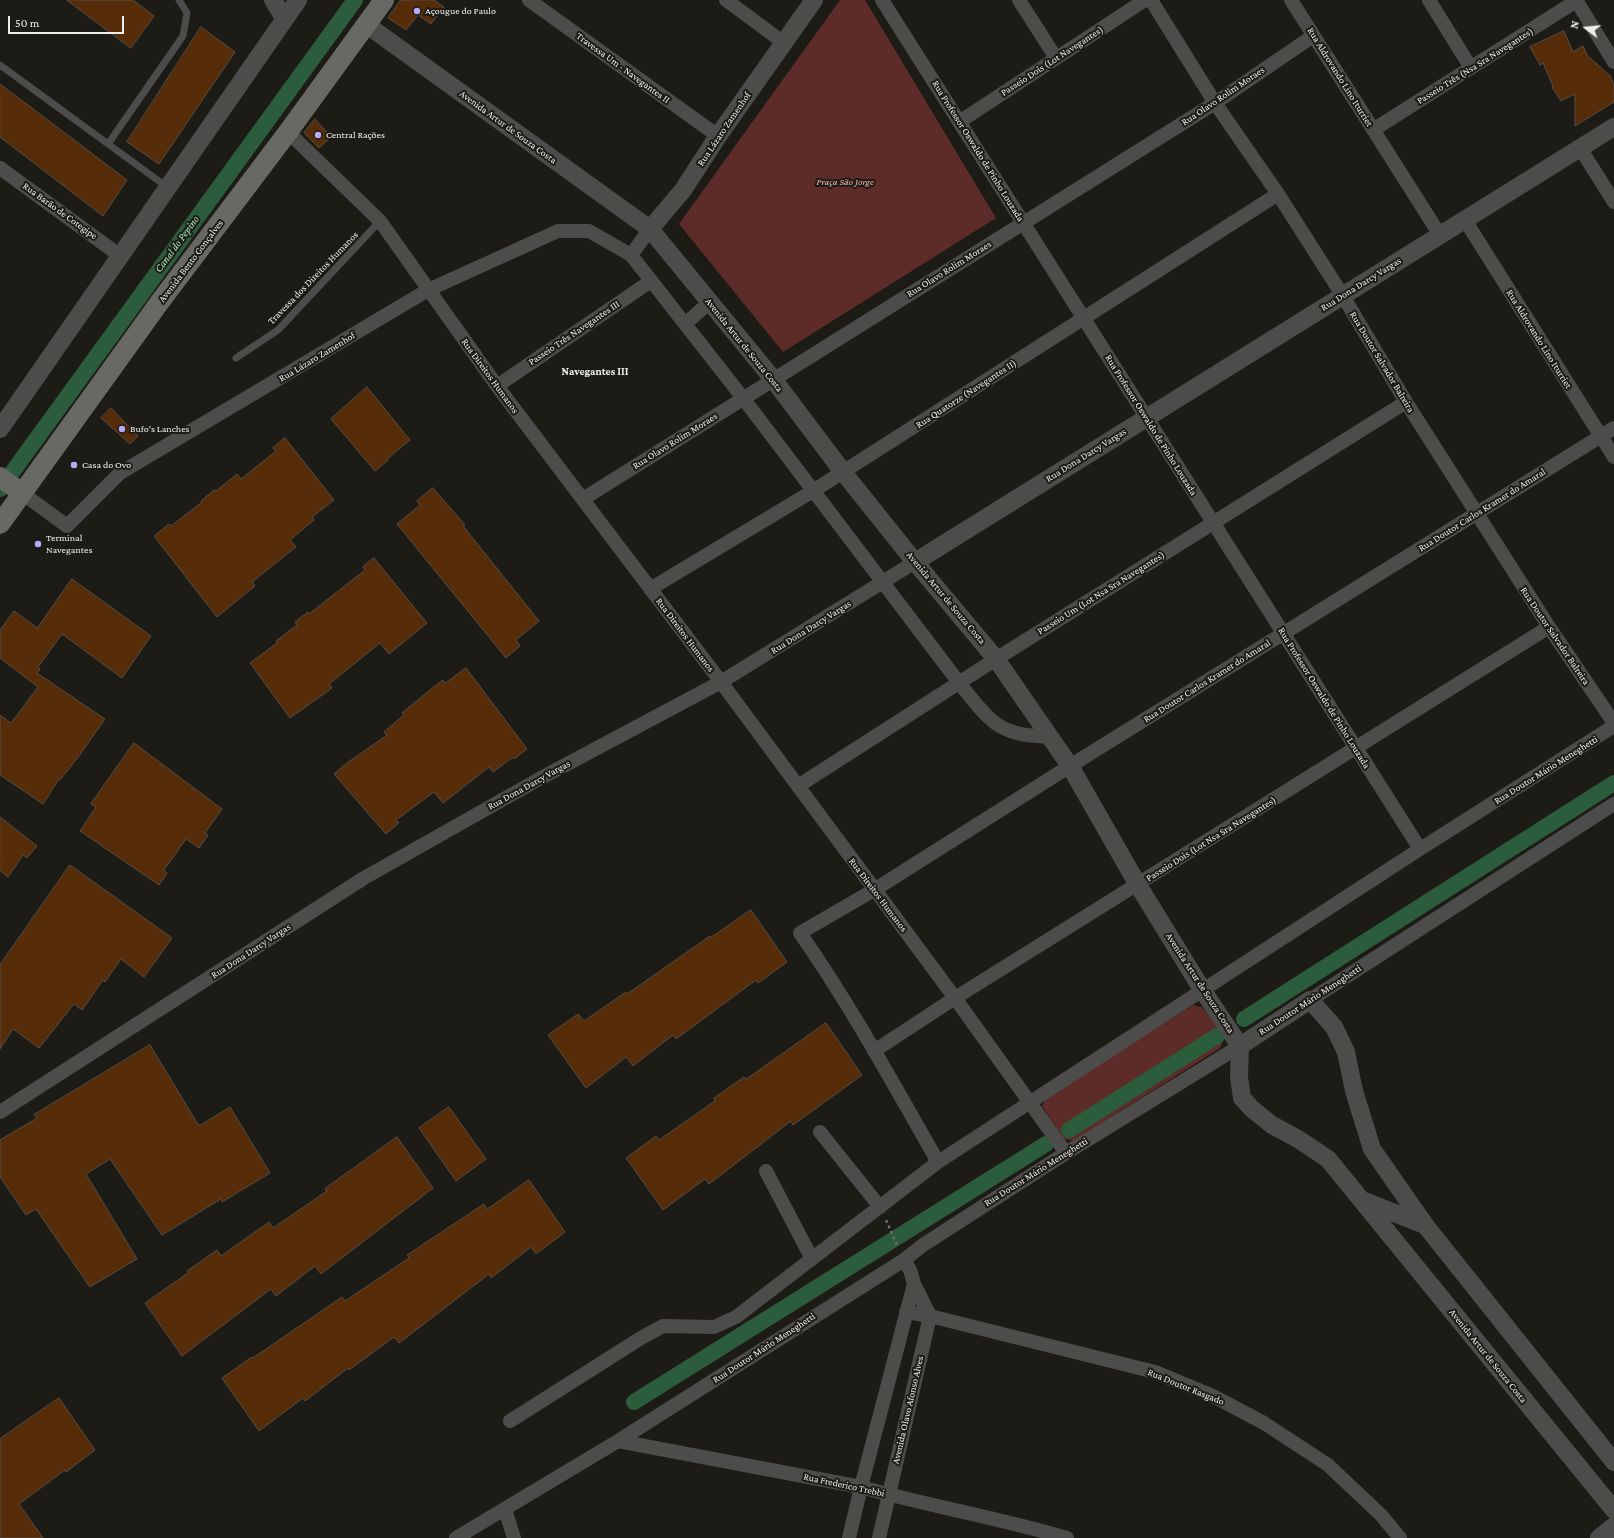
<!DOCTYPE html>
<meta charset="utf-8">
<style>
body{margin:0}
#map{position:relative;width:1614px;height:1538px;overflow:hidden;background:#1d1b16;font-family:"Crimson Pro",serif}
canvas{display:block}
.north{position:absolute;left:1566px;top:8px;width:40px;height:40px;-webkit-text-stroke:3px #1d1b16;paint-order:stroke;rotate:286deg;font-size:11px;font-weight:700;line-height:16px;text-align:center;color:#eeede9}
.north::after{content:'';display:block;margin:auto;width:14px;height:18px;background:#eeede9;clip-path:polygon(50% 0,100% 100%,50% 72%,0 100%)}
.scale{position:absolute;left:8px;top:16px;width:116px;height:18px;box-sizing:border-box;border:2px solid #eeede9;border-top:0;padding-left:5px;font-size:12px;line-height:14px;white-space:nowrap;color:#eeede9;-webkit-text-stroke:3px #1d1b16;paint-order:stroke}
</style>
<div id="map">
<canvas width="1614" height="1538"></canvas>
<div class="north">N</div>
<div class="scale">50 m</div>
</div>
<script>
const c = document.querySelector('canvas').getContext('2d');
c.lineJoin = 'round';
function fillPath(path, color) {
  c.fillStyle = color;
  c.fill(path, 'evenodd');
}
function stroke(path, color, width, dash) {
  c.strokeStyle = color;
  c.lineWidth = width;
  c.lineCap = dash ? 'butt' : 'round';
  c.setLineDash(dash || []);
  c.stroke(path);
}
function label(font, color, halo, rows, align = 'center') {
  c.font = font + ' "Crimson Pro",serif';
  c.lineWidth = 4;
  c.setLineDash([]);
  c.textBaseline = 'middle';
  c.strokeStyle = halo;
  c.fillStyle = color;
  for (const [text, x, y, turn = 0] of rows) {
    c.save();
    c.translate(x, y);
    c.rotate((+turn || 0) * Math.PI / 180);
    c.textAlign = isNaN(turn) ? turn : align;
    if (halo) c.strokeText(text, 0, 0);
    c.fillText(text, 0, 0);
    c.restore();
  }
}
const green = new Path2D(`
 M840 0H865L996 218 783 352 679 224Z
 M1193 1005 1202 1007C1209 1018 1229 1035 1220 1048L1073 1141 1064 1139 1042 1106 1046 1098Z`);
const canal = new Path2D(`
 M0 489 355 0
 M1244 1019 1614 783
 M1069 1130 1217 1036
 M634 1402 1046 1144`);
const building = new Path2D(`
 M67 0H133L154 16 131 48Z
 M401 0H434L444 7 431 24 418 15 406 30 388 18Z
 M201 27 235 52 159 164 127 142Z
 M1564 31 1573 52 1583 46 1587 55 1610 76 1614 85V102L1575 126V94L1561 101 1552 87 1553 86 1543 63 1540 65 1530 47Z
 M0 84 127 180 103 216 0 137Z
 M315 119 331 137 319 148 304 133Z
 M367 387 410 440 387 459 388 460 375 471 331 419Z
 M111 408 138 436 130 444 101 418Z
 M285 438 334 500 312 517 314 520 290 540 296 547 252 582 255 586 217 617 154 536 169 524 171 526 202 502 201 501 214 490 216 491 237 474 241 479 276 451 273 448Z
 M433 488 465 525 463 526 539 621 516 640 520 646 506 658 397 524 420 505 417 501Z
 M374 558 427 623 389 654 380 643 329 684 332 688 290 718 250 663 277 643 276 641 297 625 295 622 308 612 309 614 365 570 363 567Z
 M72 579 151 636 122 678 62 634 38 667 40 669 37 673 105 719 79 756 60 780 59 779 43 804 0 775V715L11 723 38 687 0 658V630L14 611 37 628Z
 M466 668 527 749 514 759 513 757 493 772 489 767 443 803 434 792 396 820 399 823 386 834 334 774 347 763 387 735 384 732 404 715 402 713 430 690 443 680 445 683Z
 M134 743 222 809 205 833 208 835 199 848 186 839 164 870 167 873 159 885 80 831 96 807 91 804Z
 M0 817 37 846 27 858 23 855 8 877 0 871Z
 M70 865 172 938 144 977 121 959 105 982 103 980 82 1010 74 1004 39 1048 13 1029 0 1049V965Z
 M751 910 787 962 758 983 756 980 676 1039 673 1035 633 1066 626 1057 586 1088 548 1035 578 1014 584 1021 626 992 627 994 710 936 711 937Z
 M826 1023 862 1075 793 1125 791 1121 709 1184 705 1179 663 1210 626 1158 656 1136 659 1140 715 1101 714 1098 744 1077 746 1079Z
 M150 1045 199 1126 230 1107 270 1173 222 1202 221 1199 162 1235 110 1159 86 1174 137 1259 90 1287 36 1209 26 1215 0 1177V1140L37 1118 34 1115Z
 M449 1107 486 1159 456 1181 419 1128Z
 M397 1137 433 1188 321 1274 315 1266 276 1296 271 1289 182 1356 145 1303 188 1273 187 1271 217 1250 221 1256 269 1222 273 1228 327 1191 325 1189Z
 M529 1180 565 1232 536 1254 531 1247 491 1278 489 1274 399 1343 394 1337 349 1370 348 1368 305 1401 303 1398 259 1431 222 1378 252 1357 253 1358 342 1297 345 1301 409 1258 407 1255 484 1204 487 1209Z
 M59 1398 95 1450 66 1472 65 1470 19 1504 43 1538H0V1439Z`);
const path = new Path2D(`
 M886 1220 898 1247`);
const service = new Path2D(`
 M0 65 167 187
 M108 144 183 36 187 13 179 0
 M236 358 278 330 380 221`);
const minor = new Path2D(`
 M529 0 718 136
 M726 0 784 43
 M882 0 1420 849
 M1019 0 1056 58
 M1151 0 1215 103 1278 194 1343 296 1406 402 1549 627 1614 723
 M1291 0 1440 235
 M1429 0 1471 68
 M1576 0 1614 62
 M959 122 1145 0
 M1373 130 1576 1
 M288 132 380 221 497 386 721 682 955 998 1066 1153
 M1580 148 1614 202
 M0 168 119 255
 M1465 220 1614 457
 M631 255 650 229
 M685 324 710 302
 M497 386 651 281
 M22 493 67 526 120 473 428 290 558 231H589L631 255 743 398 963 688C976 703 989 723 1008 730 1021 736 1036 736 1050 737
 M583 499 1215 103 1313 36
 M650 589 813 491 1278 194
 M798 786 996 659 1406 402
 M1310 1000 1614 804
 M874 1051 955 998 1549 627
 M0 1112 364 878 541 778 721 682 915 562
 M820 1132 880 1207
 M938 1162C894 1085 851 1006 800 933L874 890 1070 766 1614 428
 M766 1171 812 1259
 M906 1312 930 1316 1155 1372 1213 1396 1264 1423 1328 1465 1381 1515 1400 1538
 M510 1421 641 1338 663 1326 714 1327 736 1317 938 1162 1420 849 1614 726
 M618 1441 861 1487C929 1506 999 1518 1067 1538
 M505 1509 514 1538
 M456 1538 618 1441 904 1260 923 1245 1066 1153 1240 1046
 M849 1538 861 1487 914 1284
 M879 1538 930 1316 914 1284 910 1270 904 1260`);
const tertiary = new Path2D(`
 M273 0 284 18
 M367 25 650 229 773 379 843 472 915 562 996 659 1070 766 1138 885 1203 991 1240 1046 1239 1077 1242 1098 1252 1109 1272 1125 1298 1139 1328 1159 1614 1510
 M650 229 683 190 718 136 814 0
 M0 429 298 0
 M915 562 1614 127
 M1240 1046 1310 1000 1334 1027 1346 1052 1354 1091 1372 1149 1425 1225 1614 1462
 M1364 1201 1425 1225
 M1599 1538 1614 1526`);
const secondary = new Path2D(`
 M0 477 22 493
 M0 524 159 303 288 132 384 0`);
const markers = [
 [417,11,4,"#b7abf8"],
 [318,135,4,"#b7abf8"],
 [122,429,4,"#b7abf8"],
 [74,465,4,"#b7abf8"],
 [38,544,4,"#b7abf8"]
];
const poiNames = [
 ["Açougue do Paulo",425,11],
 ["Central Rações",326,135],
 ["Bufo's Lanches",130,429],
 ["Casa do Ovo",82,465],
 ["Terminal",46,538],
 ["Navegantes",46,550]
];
const streetNames = [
 ["Passeio Dois (Lot Navegantes)",1052,61,-33],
 ["Passeio Três (Nsa Sra Navegantes)",1475,66,-32],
 ["Travessa Um - Navegantes II",623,68,36],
 ["Rua Aldrovando Lino Iturriet",1340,77,58],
 ["Rua Olavo Rolim Moraes",1223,96,-34],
 ["Avenida Artur de Souza Costa",508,127,36],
 ["Rua Lázaro Zamenhof",724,129,-56],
 ["Rua Professor Oswaldo de Pinho Louzada",978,151,58],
 ["Rua Barão de Cotegipe",60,211,36],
 ["Avenida Bento Gonçalves",191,261,-53],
 ["Rua Olavo Rolim Moraes",949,269,-32],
 ["Travessa dos Direitos Humanos",313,278,-46],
 ["Rua Dona Darcy Vargas",1361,284,-32],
 ["Passeio Três Navegantes III",574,333,-34],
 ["Rua Aldrovando Lino Iturriet",1539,339,58],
 ["Avenida Artur de Souza Costa",744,345,51],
 ["Rua Lázaro Zamenhof",317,357,-31],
 ["Rua Doutor Salvador Balreira",1382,362,59],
 ["Rua Direitos Humanos",490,376,54],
 ["Rua Quatorze (Navegantes II)",966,394,-33],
 ["Rua Professor Oswaldo de Pinho Louzada",1151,425,58],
 ["Rua Olavo Rolim Moraes",675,441,-32],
 ["Rua Dona Darcy Vargas",1086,455,-32],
 ["Rua Doutor Carlos Kramer do Amaral",1482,510,-32],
 ["Passeio Um (Lot Nsa Sra Navegantes)",1101,593,-32],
 ["Avenida Artur de Souza Costa",946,598,50],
 ["Rua Dona Darcy Vargas",811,627,-32],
 ["Rua Direitos Humanos",685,635,53],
 ["Rua Doutor Salvador Balreira",1555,636,56],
 ["Rua Doutor Carlos Kramer do Amaral",1207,681,-32],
 ["Rua Professor Oswaldo de Pinho Louzada",1324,698,58],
 ["Rua Doutor Mário Meneghetti",1546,770,-32],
 ["Rua Dona Darcy Vargas",529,785,-29],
 ["Passeio Dois (Lot Nsa Sra Navegantes)",1211,839,-32],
 ["Rua Direitos Humanos",878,895,53],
 ["Rua Dona Darcy Vargas",251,951,-33],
 ["Avenida Artur de Souza Costa",1200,983,57],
 ["Rua Doutor Mário Meneghetti",1310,1000,-33],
 ["Rua Doutor Mário Meneghetti",1036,1172,-32],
 ["Rua Doutor Mário Meneghetti",764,1348,-33],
 ["Avenida Artur de Souza Costa",1488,1356,51],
 ["Rua Doutor Rasgado",1186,1387,22],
 ["Avenida Olavo Afonso Alves",908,1410,-77],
 ["Rua Frederico Trebbi",844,1485,12]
];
const parkNames = [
 ["Praça São Jorge",845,182]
];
const waterNames = [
 ["Canal do Pepino",177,244,-54]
];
const neighbourhoodNames = [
 ["Navegantes III",595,372]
];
fillPath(green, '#5d2c28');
stroke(canal, '#2b5c3b', 16);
fillPath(building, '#562d08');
stroke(building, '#544e4a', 1);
stroke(path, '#6d6c67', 2.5, [3, 3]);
stroke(service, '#4c4d4a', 7);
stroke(minor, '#4c4d4a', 14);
stroke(tertiary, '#4c4d4a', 18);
stroke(secondary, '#686965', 20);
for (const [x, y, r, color] of markers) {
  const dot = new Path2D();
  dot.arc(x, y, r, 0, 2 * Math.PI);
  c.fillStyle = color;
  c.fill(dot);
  stroke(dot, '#1d1b16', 1.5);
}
label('10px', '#eeede9', '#1d1b16', poiNames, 'left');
label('10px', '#eeede9', '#1d1b16', streetNames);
label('italic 10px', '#f8b0a9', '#1d1b16', parkNames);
label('italic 11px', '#a0ecb5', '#1d1b16', waterNames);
label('bold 11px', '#eeede9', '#1d1b16', neighbourhoodNames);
</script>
